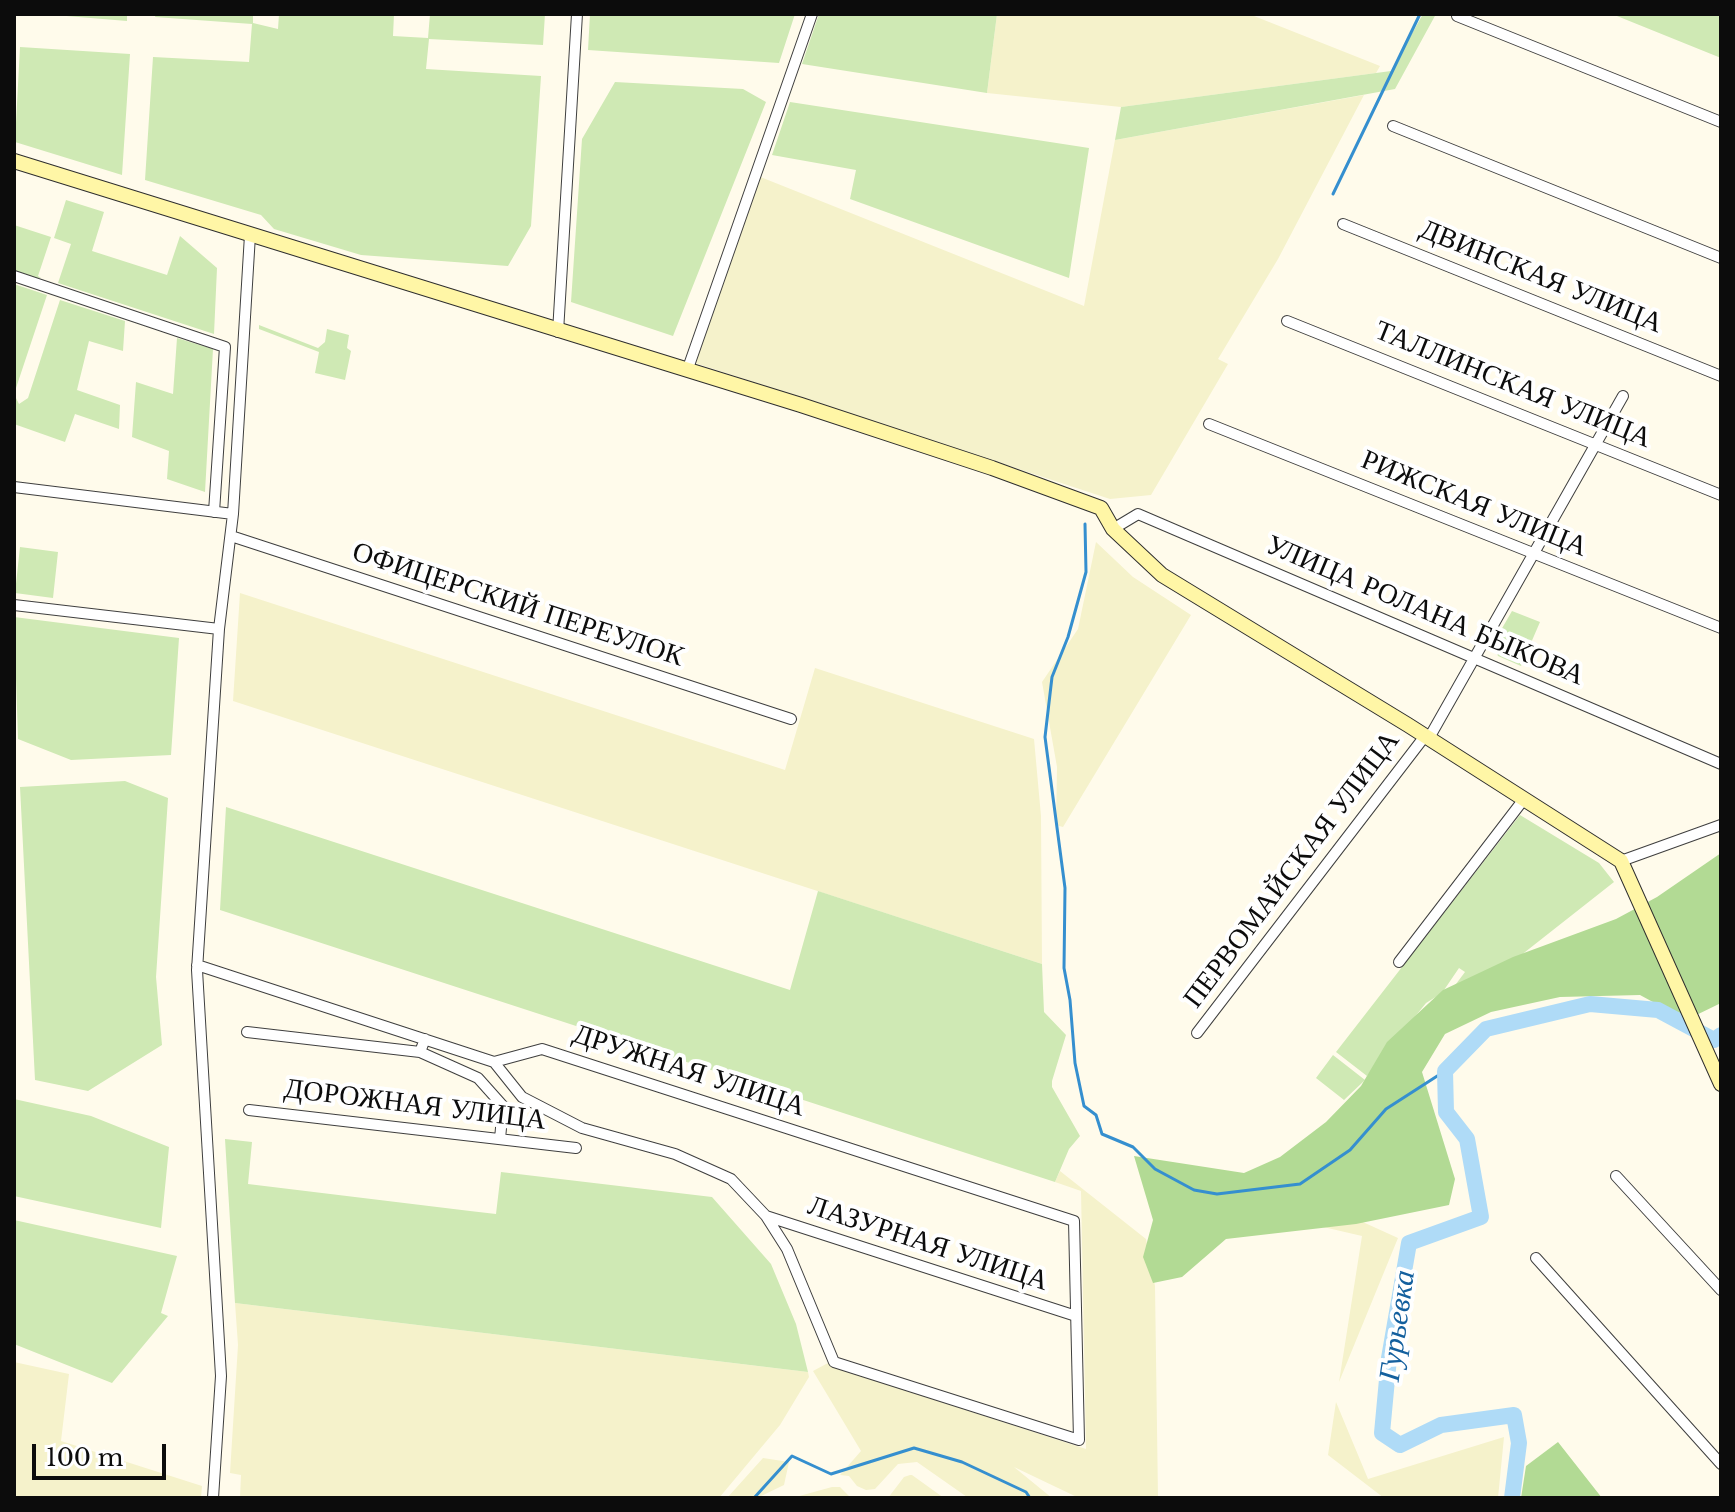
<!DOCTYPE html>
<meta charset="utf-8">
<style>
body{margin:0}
#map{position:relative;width:1735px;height:1512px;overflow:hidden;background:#fffbeb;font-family:"Libre Baskerville",serif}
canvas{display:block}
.frame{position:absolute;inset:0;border:16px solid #0c0c0c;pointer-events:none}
.scale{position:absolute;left:32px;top:1444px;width:134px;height:36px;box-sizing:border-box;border:4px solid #0c0c0c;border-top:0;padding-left:10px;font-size:24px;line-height:28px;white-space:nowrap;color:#0c0c0c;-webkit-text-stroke:6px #fff;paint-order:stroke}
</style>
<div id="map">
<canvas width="1735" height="1512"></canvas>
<div class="frame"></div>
<div class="scale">100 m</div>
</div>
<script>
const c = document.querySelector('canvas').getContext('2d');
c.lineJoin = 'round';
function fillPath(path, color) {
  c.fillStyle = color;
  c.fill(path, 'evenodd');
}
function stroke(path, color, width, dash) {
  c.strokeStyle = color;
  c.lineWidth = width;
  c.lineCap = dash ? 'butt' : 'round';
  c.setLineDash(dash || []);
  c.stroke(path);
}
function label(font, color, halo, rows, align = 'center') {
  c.font = font + ' "Libre Baskerville",serif';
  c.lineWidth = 8;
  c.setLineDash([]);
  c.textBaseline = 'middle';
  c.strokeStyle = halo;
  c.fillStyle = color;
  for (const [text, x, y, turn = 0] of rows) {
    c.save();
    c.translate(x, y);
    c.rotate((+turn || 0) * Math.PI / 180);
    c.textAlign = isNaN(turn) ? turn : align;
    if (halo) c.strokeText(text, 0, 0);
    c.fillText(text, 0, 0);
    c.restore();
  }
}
const farmland = new Path2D(`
 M997 14H1249L1380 66 1376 73 1121 107 987 93Z
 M1364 95 1278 259 1218 359 1228 364 1151 495 1110 499 692 362 758 176 1084 306 1115 140Z
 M1096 542 1133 577 1191 615 1063 827 1056 825 1057 767 1042 682 1078 629Z
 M240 593 785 770 815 668 1034 739 1041 816 1042 964 233 701Z
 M1060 1171 1146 1239 1155 1286 1158 1498H1079L1014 1467 1052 1498 967 1497 917 1462 898 1464 875 1489 866 1490 857 1486 849 1476 840 1475 861 1451 813 1371 828 1363 830 1366 1086 1449 1081 1191 1055 1182Z
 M1354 1218 1398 1238 1339 1382 1362 1236 1319 1226Z
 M235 1303 808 1372 809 1377 780 1425 719 1498H240L241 1475 230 1473 238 1345Z
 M14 1362 69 1374 61 1441 202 1486 201 1498H14Z
 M1336 1402 1368 1479 1504 1437 1498 1498H1384L1328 1455Z
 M763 1458 789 1462 784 1485 757 1498H727Z
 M910 1475H912L944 1498H888L904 1477Z
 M832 1487H840L851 1498H792Z`);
const green = new Path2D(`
 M42 14H127V21Z
 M156 14H253V23L278 29 279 14H394L393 36 428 38 430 14H545L543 45 429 39 426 69 541 76 531 226 508 266 361 255 274 229 261 215 145 180 153 57 249 62 252 24 155 17Z
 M590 14H795L779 63 588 50Z
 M819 14H997L987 93 802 64Z
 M1423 14H1436L1395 89 1115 140 1121 107 1391 71Z
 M1612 14H1721V58Z
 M20 47 130 54 122 175 15 142Z
 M615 82 743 89 766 102 673 336 571 302 582 139Z
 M790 102 1089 148 1069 278 850 199 856 170 772 155Z
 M66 200 104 212 92 251 167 275 180 236 217 268 214 334 58 283 71 244 54 238Z
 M14 225 51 237 38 276 41 278 14 281Z
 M14 284 47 295 14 394 19 404 28 398 60 300 125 321 123 351 89 341 77 390 120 405 119 429 75 414 65 442 14 424Z
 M259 325 318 348 325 342 327 329 349 335 347 348 351 351 345 380 315 373 319 352 259 329Z
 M177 338 213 349 205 492 167 479 169 451 132 437 136 382 173 394Z
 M20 547 58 552 53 598 15 593Z
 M1512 611 1540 622 1521 666 1498 656 1493 644Z
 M14 617 179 638 171 755 71 760 18 739Z
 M125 781 168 798 156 977 162 1045 88 1091 35 1080 20 787Z
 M226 807 790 990 818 891 1042 964 1044 1012 1066 1035 1052 1081V1087L1080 1136 1069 1149 1055 1182 220 910Z
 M1520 815 1599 863 1614 882 1520 956 1453 988 1465 972 1459 968 1442 993 1426 1003 1367 1076 1336 1052Z
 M1333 1055 1365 1080 1344 1100 1316 1078Z
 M14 1099 91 1116 169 1147 161 1228 14 1196Z
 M225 1139 252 1142 248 1184 470 1211 496 1214 501 1172 712 1197 771 1264 796 1324 808 1372 235 1303Z
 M14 1220 177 1256 161 1313 168 1316 112 1383 14 1344Z`);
const forest = new Path2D(`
 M1721 853V1003L1686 1020 1640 995 1560 997 1491 1012 1445 1034 1422 1072 1455 1179 1449 1205 1356 1224 1226 1239 1182 1277 1153 1283 1143 1257 1153 1220 1134 1156 1244 1173 1280 1157 1326 1122 1361 1086 1387 1042 1443 990 1513 957 1616 919 1657 897Z
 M1558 1442 1602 1498H1521L1526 1466Z`);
const stream = new Path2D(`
 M1333 194 1420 14
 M1085 524 1086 572 1068 637 1052 677 1045 737 1065 888 1064 968 1070 1000 1075 1063 1084 1106 1096 1115 1102 1134 1133 1147 1155 1169 1194 1190 1217 1194 1300 1184 1350 1150 1386 1109 1445 1071
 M754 1498 792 1456 831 1474 914 1448 962 1462 1026 1492 1030 1498`);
const river = new Path2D(`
 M1512 1498 1519 1443 1514 1415 1441 1425 1400 1445 1382 1433 1389 1358 1409 1243 1481 1217 1467 1139 1446 1112 1445 1071 1486 1029 1590 1004 1658 1010 1714 1040 1721 1035`);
const street = new Path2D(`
 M1457 16 1721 122
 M1393 126 1721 258
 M1343 224 1721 376
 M14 276 225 347 214 512
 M1287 321 1721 495
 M558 332 577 14
 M687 371 812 14
 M1209 424 1721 628
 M14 487 233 514
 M1113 529 1138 514 1721 764
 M231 536 791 719
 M14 605 219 629
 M1429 738 1623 396
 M1621 861 1721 825
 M1399 962 1524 799
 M197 965 494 1062 542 1049 1074 1221 1079 1440 834 1362 787 1249 766 1216 731 1179 675 1154 582 1128 522 1097 494 1062
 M247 1032 420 1052 425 1039
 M1197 1033 1425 736
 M420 1052 478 1078 503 1106 500 1139
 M249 1110 576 1148
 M1616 1176 1721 1290
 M766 1216 1076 1316
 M1536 1258 1721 1464
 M213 1498 221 1376 197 970 219 629 233 514 250 235`);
const secondary = new Path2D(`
 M14 161 801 405 992 468 1101 508 1113 529 1162 575 1408 725 1621 861 1721 1084`);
const streetNames = [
 ["ДВИНСКАЯ УЛИЦА",1541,277,22],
 ["ТАЛЛИНСКАЯ УЛИЦА",1513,385,22],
 ["РИЖСКАЯ УЛИЦА",1474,504,22],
 ["ОФИЦЕРСКИЙ ПЕРЕУЛОК",518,605,18],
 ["УЛИЦА РОЛАНА БЫКОВА",1425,611,23],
 ["ПЕРВОМАЙСКАЯ УЛИЦА",1292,870,-53],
 ["ДРУЖНАЯ УЛИЦА",689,1071,18],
 ["ДОРОЖНАЯ УЛИЦА",415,1105,7],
 ["ЛАЗУРНАЯ УЛИЦА",928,1244,18]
];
const waterNames = [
 ["Гурьевка",1398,1326,-82]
];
fillPath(farmland, '#f5f2cb');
fillPath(green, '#cfe9b4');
fillPath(forest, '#b2da94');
stroke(stream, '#358fcf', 3);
stroke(river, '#afdbf7', 16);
stroke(street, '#3f3f3f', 12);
stroke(secondary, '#2e2e2e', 16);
stroke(street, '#fff', 10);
stroke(secondary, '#fff6a6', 14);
label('28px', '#0c0c0c', '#fff', streetNames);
label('italic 30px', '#14609e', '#fff', waterNames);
</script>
